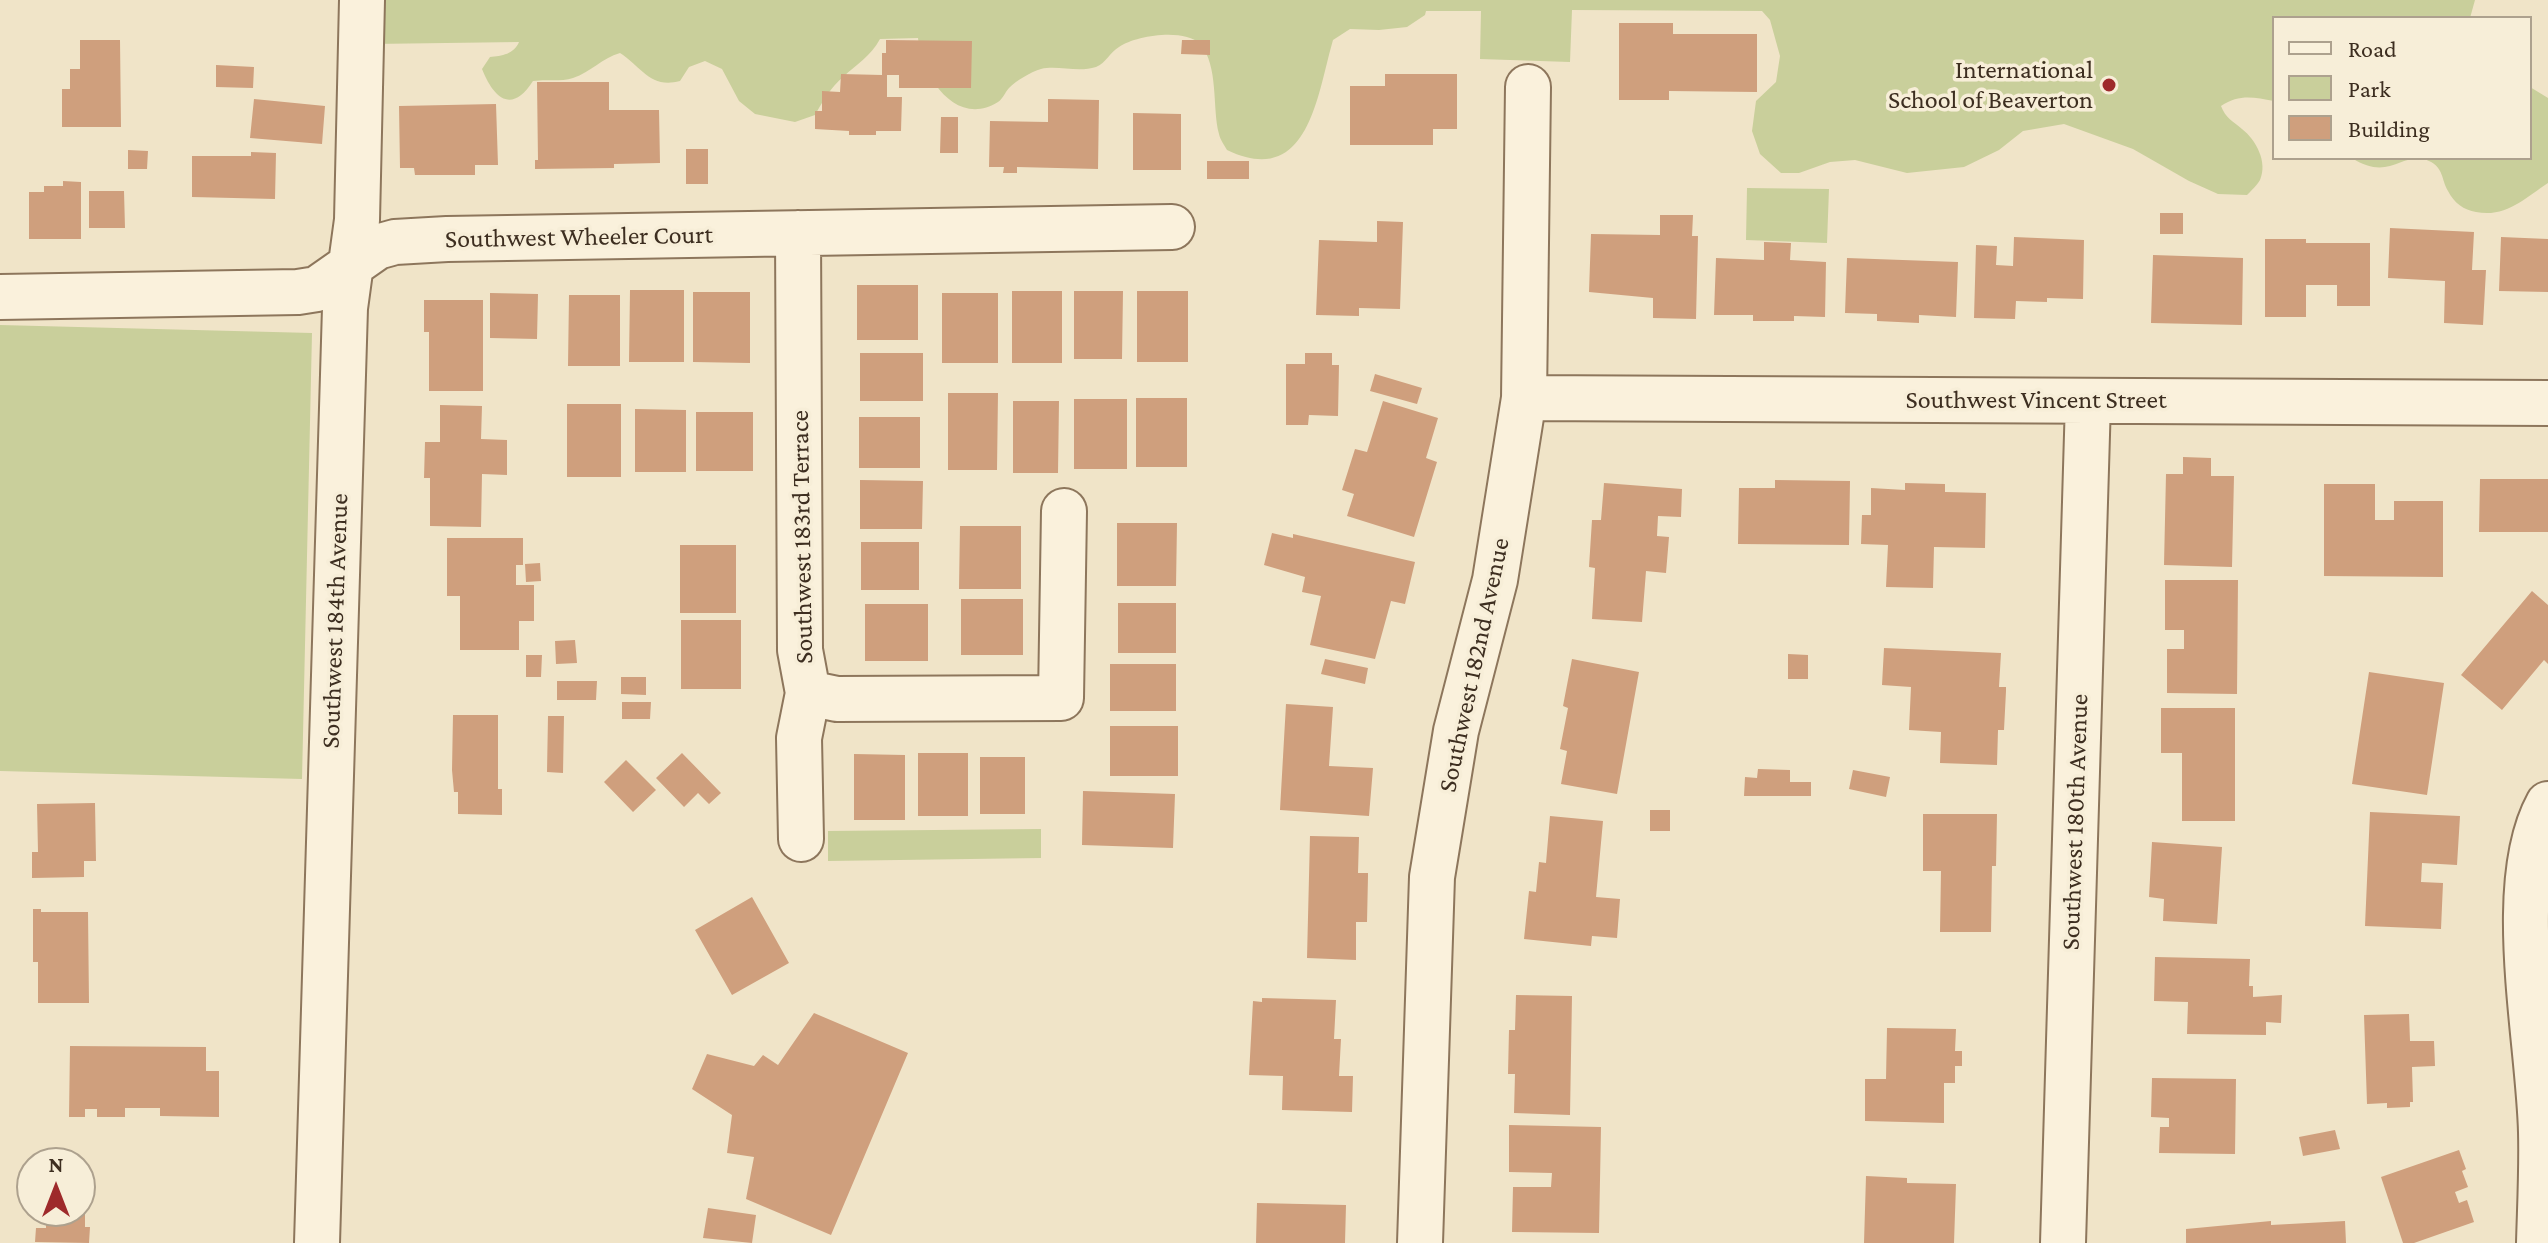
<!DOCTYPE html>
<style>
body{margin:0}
#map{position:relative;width:2548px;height:1243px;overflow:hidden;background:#f0e4c8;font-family:"Crimson Pro",serif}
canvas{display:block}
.legend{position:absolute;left:2272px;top:16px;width:260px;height:144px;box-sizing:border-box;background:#f7eed8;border:2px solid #ada18e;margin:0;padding:10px 14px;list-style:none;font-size:24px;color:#3d2e20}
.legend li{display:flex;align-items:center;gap:16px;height:40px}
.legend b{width:40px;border:2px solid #ada18e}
.north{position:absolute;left:16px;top:1147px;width:80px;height:80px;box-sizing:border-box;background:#f7eed8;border:2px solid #ada18e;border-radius:50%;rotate:0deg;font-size:22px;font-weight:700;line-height:32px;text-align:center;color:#3d2e20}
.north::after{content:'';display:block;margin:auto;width:28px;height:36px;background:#9e2a2b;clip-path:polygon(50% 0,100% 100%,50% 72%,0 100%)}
</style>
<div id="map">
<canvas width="2548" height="1243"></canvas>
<ul class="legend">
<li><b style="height:10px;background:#faf1dc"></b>Road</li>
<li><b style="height:22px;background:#c9cf9b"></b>Park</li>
<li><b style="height:22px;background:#cf9f7d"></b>Building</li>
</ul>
<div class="north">N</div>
</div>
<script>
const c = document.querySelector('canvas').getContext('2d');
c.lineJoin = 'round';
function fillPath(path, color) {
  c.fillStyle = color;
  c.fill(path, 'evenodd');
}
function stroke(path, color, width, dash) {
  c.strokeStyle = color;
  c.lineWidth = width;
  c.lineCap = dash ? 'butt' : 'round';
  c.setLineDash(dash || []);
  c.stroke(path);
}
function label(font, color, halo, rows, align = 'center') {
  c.font = font + ' "Crimson Pro",serif';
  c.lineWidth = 7;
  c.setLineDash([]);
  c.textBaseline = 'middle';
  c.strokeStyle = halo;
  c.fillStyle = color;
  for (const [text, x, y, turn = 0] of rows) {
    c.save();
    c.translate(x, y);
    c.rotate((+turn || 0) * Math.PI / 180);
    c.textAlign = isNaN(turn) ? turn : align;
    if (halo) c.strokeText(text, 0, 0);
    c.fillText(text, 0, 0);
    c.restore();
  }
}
const green = new Path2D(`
 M373 0H2475L2470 18H2274V101C2253 97 2239 94 2221 106 2226 119 2232 120 2242 129 2256 140 2268 162 2260 180 2257 185 2251 191 2247 195L2218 194 2189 181 2133 149 2064 124 2023 131 1999 150 1964 167 1907 173 1855 160 1830 162 1799 173H1781L1760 154 1752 131 1756 101 1776 82 1780 56 1770 20 1762 11 1572 10 1570 62 1480 59 1481 11H1426L1425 15 1407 27 1379 30 1350 29 1333 40C1317 95 1309 189 1227 150 1224 145 1220 139 1219 134 1212 109 1219 65 1200 44 1185 28 1136 35 1119 47 1110 52 1106 63 1096 67 1078 73 1058 65 1041 69 1031 72 1017 80 1009 88 1005 92 1003 99 998 102 955 129 921 74 918 38L880 39C871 56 857 64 843 77 831 87 823 101 815 115L795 122 755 114 739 101 722 69 705 61 689 67 680 81C650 89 642 67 620 53 602 58 591 72 573 78 561 82 545 79 533 81 512 114 494 99 482 69L490 57C502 56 514 54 519 42L372 44Z
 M2530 87 2548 98V183C2525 198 2506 218 2476 212 2464 210 2454 203 2448 191 2441 179 2444 168 2429 161 2404 149 2390 183 2352 158H2530Z
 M1747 188 1829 189 1827 243 1746 240Z
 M0 325 312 333 302 779 0 771Z
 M1041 829V858L828 861V831Z`);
const building = new Path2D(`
 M1619 23H1673V34H1757V92L1669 91V100H1619Z
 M80 40H120L121 127H62V89H70V69H80Z
 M886 40 972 41 971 88H899V75H887V97H902L901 131H876V135H849V131L815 129V111H822V91L840 92 841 74 882 75V53H886Z
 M1182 40H1210V55L1181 54Z
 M216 65 254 67 253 88 216 87Z
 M1385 74H1457V129H1433V145H1350V86H1385Z
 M537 82H609V110H659L660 163 614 164V168L535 169V160H538Z
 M254 99 325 106 322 144 250 138Z
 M1048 99 1099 100 1098 169 1017 167V173H1003L1004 167H989L990 121 1048 122Z
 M496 104 498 165H475V175H415L414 168H400L399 106Z
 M1133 113 1181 114V170H1133Z
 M941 117H958V153H940Z
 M686 149H708V184H686Z
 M128 150 148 151 147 169H128Z
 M251 152 276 153 275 199 192 197V156H251Z
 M1207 161H1249V179H1207Z
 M63 181 81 182V239H29V192H44V186H63Z
 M89 191H124L125 228H89Z
 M2160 213H2183V234H2160Z
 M1660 215H1693L1692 236H1698L1696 319 1653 318V298L1589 292 1591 234 1660 235Z
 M1377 221 1403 222 1400 309 1359 308V316L1316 315 1319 240 1377 242Z
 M2390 228 2474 232 2472 270H2486L2483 325 2444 323 2445 281 2388 278Z
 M2014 237 2084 240 2083 299 2047 298V302L2016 301 2015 319 1974 318 1976 245 1997 246 1996 265 2013 266Z
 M2501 237 2548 239V292L2499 291Z
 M2265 239H2306V243H2370V306H2337V285H2306V317H2265Z
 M1764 242 1791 243 1790 260 1826 262 1825 317 1794 316V321H1753V315H1714L1716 258 1764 260Z
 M2153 255 2243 258 2242 325 2151 323Z
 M1847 258 1958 262 1956 317 1919 315V323L1877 321V314L1845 313Z
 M857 285H918V340H857Z
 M630 290H684V362H629Z
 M1012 291H1062V363H1012Z
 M1074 291H1123L1122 359H1074Z
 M1137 291H1188V362H1137Z
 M693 292H750V363L693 362Z
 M490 293 538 294 537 339 490 338Z
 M942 293H998V363H942Z
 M569 295H620V366H568Z
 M424 300H483V391H429V332H424Z
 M860 353H923V401H860Z
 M1305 353H1332V365H1339L1338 416 1309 415 1308 425H1286V364H1305Z
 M1375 374 1422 388 1417 404 1370 391Z
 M948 393H998L997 470H948Z
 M1136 398H1187V467H1136Z
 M1074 399H1127V469H1074Z
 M1013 401H1059L1058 473H1013Z
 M1383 401 1438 418 1426 458 1437 462 1414 537 1347 516 1354 494 1342 490 1355 449 1367 452Z
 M567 404H621V477H567Z
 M440 405 482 406 481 439 507 440V475L482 474 481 527 430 526V478H424L425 442H440Z
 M635 409 686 410V472H635Z
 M696 412H753V471H696Z
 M859 417H920V468H859Z
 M2183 457 2211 458V476H2234L2232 567 2164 565 2166 474H2183Z
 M2480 479H2548V532H2479Z
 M860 480 923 481 922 529H860Z
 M1775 480 1850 481 1849 545 1738 544 1739 488H1775Z
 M1604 483 1682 489 1681 517 1658 516 1657 536 1669 537 1666 573 1646 571 1642 622 1592 619 1595 568 1589 567 1592 520H1601Z
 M1905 483 1945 484V492L1986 493 1985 548 1934 547 1933 588 1886 587 1888 545 1861 544 1862 515H1871V488L1905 490Z
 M2324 484H2375V520H2394V501H2443V577L2324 576Z
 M1117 523H1177L1176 586H1117Z
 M960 526H1021V589H959Z
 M1272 533 1293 538V534L1415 562 1405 604 1391 601 1375 659 1310 645 1321 596 1302 592 1305 577 1264 565Z
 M447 538H523V565H516V585H534V621H519V650H460V596H447Z
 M861 542H919V590H861Z
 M680 545H736V613H680Z
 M540 563 541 581 526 582 525 564Z
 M2165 580H2238L2237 694 2167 693V649H2184V630H2165Z
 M2532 591 2548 605V664L2544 660 2502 710 2461 675Z
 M961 599H1023V655H961Z
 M1118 603H1176V653H1118Z
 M865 604H928V661H865Z
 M681 620H741V689H681Z
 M575 640 577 663 556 664 555 641Z
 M1884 648 2001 653 1999 687H2006V691L2004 730H1998L1997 765 1940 763 1941 732 1909 730 1911 687 1882 685Z
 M1788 654 1808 655V679H1788Z
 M526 655H542L541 677H526Z
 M1325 659 1368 668 1365 684 1321 674Z
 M1572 659 1639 672 1617 794 1561 784 1567 751 1560 749 1568 708 1563 706Z
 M1110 664H1176V711H1110Z
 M2369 672 2444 683 2427 795 2352 784Z
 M621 677H646V695L621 694Z
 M557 681H597L596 700H557Z
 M622 702H651L650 719H622Z
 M1286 704 1333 707 1329 766 1373 768 1369 816 1280 810Z
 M2161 708H2235V821H2182V753H2161Z
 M453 715H498V789H502V815L458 814V792H454L452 770Z
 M548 716H564L563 773 547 772Z
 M1110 726H1178V776H1110Z
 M682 753 721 793 709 804 698 793 684 807 656 778Z
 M918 753H968V816H918Z
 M854 754 905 755V820H854Z
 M980 757H1025V814H980Z
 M626 760 656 790 633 812 604 782Z
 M1758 769 1790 770V782H1811V796H1744L1745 777 1757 778Z
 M1853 770 1890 777 1886 797 1849 789Z
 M1083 791 1175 794 1173 848 1082 845Z
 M95 803 96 861H84V877L32 878V852H38L37 804Z
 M1650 810H1670V831H1650Z
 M2370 812 2460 816 2457 865 2422 863 2421 882 2443 883 2441 929 2365 926Z
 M1923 814H1997L1996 866H1992L1991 932H1940L1941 871H1923Z
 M1550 816 1603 821 1596 897 1620 899 1617 938 1592 936 1591 946 1524 939 1529 891 1536 892 1539 862 1546 863Z
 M1310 836 1359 837 1358 873H1368V876L1367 922H1356V960L1307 958Z
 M2152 842 2222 847 2217 924 2163 921 2164 899 2149 897Z
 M752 897 789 963 732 995 695 930Z
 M33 909H41V912H88L89 1003H38V962H33Z
 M2155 957 2250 959 2249 986H2253V997L2282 995 2281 1023 2266 1022V1035L2187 1034 2188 1002 2154 1001Z
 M1516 995 1572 996 1570 1115 1514 1113 1515 1074H1508L1509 1030H1515Z
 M1262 998 1336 1000 1334 1039H1341L1339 1076H1353L1352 1112 1282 1110 1283 1076 1249 1075 1253 1001 1262 1002Z
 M814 1013 908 1053 831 1235 746 1199 754 1157 727 1153 732 1115 692 1089 707 1054 754 1066 763 1055 778 1065Z
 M2409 1014 2410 1041H2434L2435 1066 2412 1067 2413 1102H2410V1107L2387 1108V1103L2367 1104 2364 1015Z
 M1887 1028 1956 1029 1955 1051H1962V1066H1955V1083H1944V1123L1865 1121V1079H1886Z
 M70 1046 206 1047V1071H219V1117L160 1116V1108H125V1117H97V1109H85V1117H69Z
 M2152 1078 2236 1079 2235 1154 2159 1153 2160 1127H2169V1118L2151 1117Z
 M1509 1125 1601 1127 1599 1233 1512 1232 1513 1187H1551L1552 1173 1509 1172Z
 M2335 1130 2340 1149 2303 1156 2299 1137Z
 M2459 1150 2466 1169 2462 1171 2468 1187 2455 1192 2459 1203 2467 1200 2474 1222 2414 1243H2403L2381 1177Z
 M1866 1176 1907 1178V1183L1956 1184 1954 1243H1864Z
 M1257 1203 1346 1205 1345 1243H1256Z
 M708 1208 756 1215 752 1243 703 1238Z
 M46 1213 85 1214V1227H90L89 1243 35 1242 36 1228H46Z
 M2271 1221V1225L2345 1221 2346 1243H2186V1229Z`);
const minor = new Path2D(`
 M798 233 800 650 808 693 799 738 801 839
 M0 297 298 292 317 289 377 247 395 242 447 239 1172 227
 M1524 398 2548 403
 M808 693 837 699 1061 698 1064 511
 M317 1243 345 308 357 220 362 0
 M1420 1243 1432 877 1456 731 1495 580 1524 398 1528 87
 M2063 1243 2088 401
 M2539 1243C2540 1206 2542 1169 2541 1132 2539 1041 2504 884 2548 804`);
const markers = [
 [2109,85,8,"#9e2a2b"]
];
const poiNames = [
 ["International",2093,70],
 ["School of Beaverton",2093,100]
];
const streetNames = [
 ["Southwest Wheeler Court",579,237,-1],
 ["Southwest Vincent Street",2036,400],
 ["Southwest 183rd Terrace",802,537,-91],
 ["Southwest 184th Avenue",335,621,-88],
 ["Southwest 182nd Avenue",1474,665,-78],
 ["Southwest 180th Avenue",2075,822,-88]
];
fillPath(green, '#c9cf9b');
fillPath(building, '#cf9f7d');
stroke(minor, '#8d765c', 48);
stroke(minor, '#faf1dc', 44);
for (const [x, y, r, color] of markers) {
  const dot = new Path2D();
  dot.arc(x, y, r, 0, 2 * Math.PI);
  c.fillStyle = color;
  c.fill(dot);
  stroke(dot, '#f7eed8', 3);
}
label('26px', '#3d2e20', '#f7eed8', poiNames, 'right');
label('26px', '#3d2e20', '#f7eed8', streetNames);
</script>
